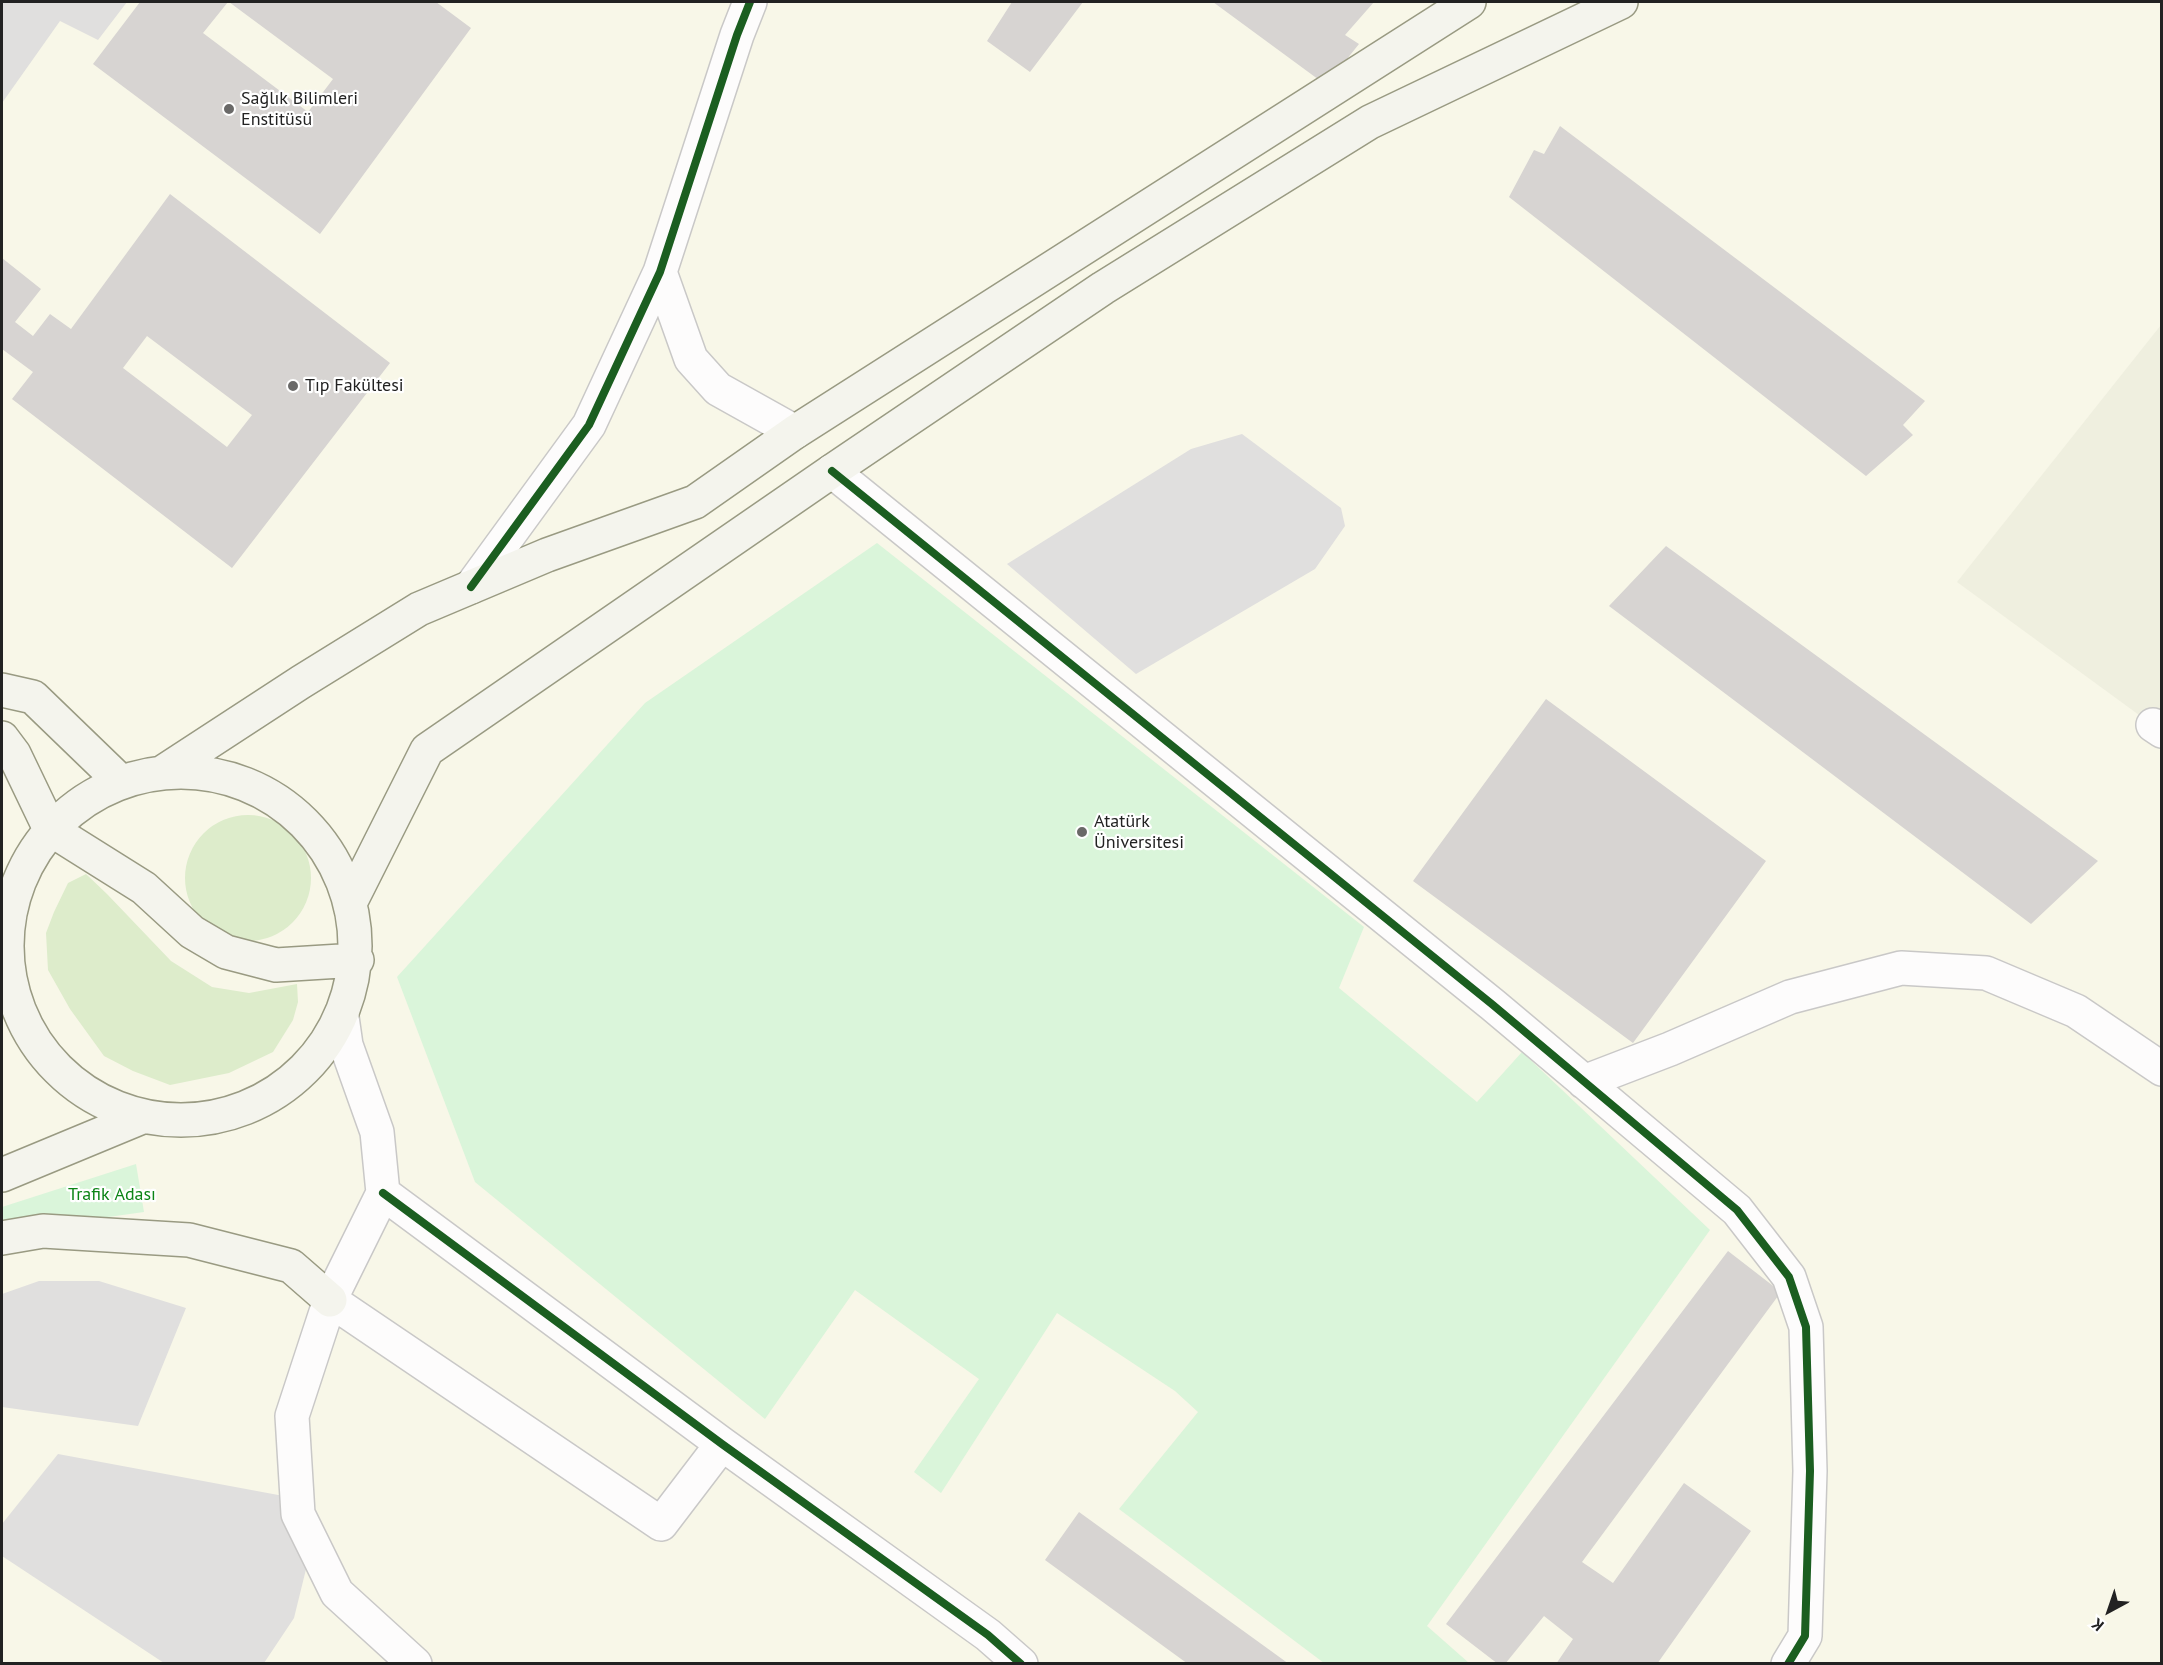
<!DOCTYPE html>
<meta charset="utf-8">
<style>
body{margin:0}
#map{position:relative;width:2163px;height:1665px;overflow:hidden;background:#f0eeeb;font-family:"PT Sans",sans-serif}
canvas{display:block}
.frame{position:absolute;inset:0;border:3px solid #222;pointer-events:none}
.north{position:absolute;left:2079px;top:1581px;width:60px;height:60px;-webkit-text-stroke:4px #fff;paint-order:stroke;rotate:220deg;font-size:16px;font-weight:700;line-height:24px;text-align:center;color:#222}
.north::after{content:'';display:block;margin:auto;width:21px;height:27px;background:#222;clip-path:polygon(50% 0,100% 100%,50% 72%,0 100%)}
</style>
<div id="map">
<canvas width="2163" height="1665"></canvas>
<div class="frame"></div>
<div class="north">K</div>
</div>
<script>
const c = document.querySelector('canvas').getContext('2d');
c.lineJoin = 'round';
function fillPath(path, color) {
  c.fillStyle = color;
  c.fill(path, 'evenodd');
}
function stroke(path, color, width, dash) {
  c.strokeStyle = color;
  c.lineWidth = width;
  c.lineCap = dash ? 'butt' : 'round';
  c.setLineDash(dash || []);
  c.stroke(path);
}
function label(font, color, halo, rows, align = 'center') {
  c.font = font + ' "PT Sans",sans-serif';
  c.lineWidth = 4.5;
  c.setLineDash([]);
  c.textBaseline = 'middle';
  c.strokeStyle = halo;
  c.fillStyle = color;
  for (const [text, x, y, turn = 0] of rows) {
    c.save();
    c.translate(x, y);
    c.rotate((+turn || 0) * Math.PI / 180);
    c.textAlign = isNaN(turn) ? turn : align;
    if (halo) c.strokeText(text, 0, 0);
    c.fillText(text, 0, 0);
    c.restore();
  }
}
const education = new Path2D(`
 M2 2H2161V1663H2Z`);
const farmland = new Path2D(`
 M2161 325V731L1957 582Z`);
const grass = new Path2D(`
 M185 878a63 63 0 1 1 126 0a63 63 0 1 1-126 0Z
 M86 874 107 894 171 961 212 987 249 993 297 984 298 1002 293 1020 273 1052 229 1073 170 1085 133 1071 104 1056 70 1009 48 970 46 933 54 912 68 883Z`);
const park = new Path2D(`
 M877 543 1364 927 1339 988 1477 1102 1522 1052 1710 1230 1427 1626 1469 1663H1324L1119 1509 1198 1412 1175 1391 1057 1313 941 1493 914 1472 979 1379 855 1290 765 1419 475 1182 397 977 645 703Z
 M136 1164 144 1212 2 1232V1207Z`);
const parking = new Path2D(`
 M2 2H127L98 40 60 21 2 103Z
 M1242 434 1341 508 1345 526 1315 569 1136 674 1007 564 1191 449Z
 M39 1281H99L186 1308 138 1426 2 1407V1294Z
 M58 1454 289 1497 310 1553 294 1618 264 1663H164L2 1556V1524Z`);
const building = new Path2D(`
 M140 2H228L203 33 308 112 333 79 229 2H436L471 28 320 234 93 64Z
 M1012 2H1083L1030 72 987 41Z
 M1213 2H1374L1345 35 1359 44 1326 85Z
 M1560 126 1925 401 1903 425 1913 435 1866 476 1509 197 1534 150 1544 154Z
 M170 194 390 363 232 568 12 399 33 372 2 349V258L41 289 15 322 33 336 50 314 71 329ZM147 336 252 415 227 447 123 368Z
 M1666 546 2098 861 2031 924 1609 606Z
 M1546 699 1766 861 1633 1043 1413 881Z
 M1728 1251 1781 1292 1582 1562 1613 1583 1684 1483 1751 1531 1657 1664H1556L1573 1639 1544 1616 1505 1664H1498L1446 1624Z
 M1079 1512 1289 1664H1188L1045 1560Z`);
const street = new Path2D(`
 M660 272 691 359 718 389 795 432
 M832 471 1493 1005 1737 1210 1789 1277 1806 1327 1810 1471 1805 1636 1788 1664
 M471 587 589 425 660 272 737 35 750 2
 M2153 725 2162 731
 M342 1017 346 1045 377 1132 383 1193 330 1300 292 1416 298 1514 337 1593 415 1664
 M1584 1082 1670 1049 1790 997 1901 968 1986 973 2076 1011 2162 1069
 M383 1193 722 1444 988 1635 1021 1664
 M330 1300 661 1524 722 1444`);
const secondary = new Path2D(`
 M2 690 33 697 120 781
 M2 738 14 754 50 829 144 888 192 932 226 952 276 965 357 960
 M7 946a174 174 0 1 1 348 0a174 174 0 1 1-348 0Z
 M163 772 301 682 419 609 547 555 695 502 795 432 1469 2
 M351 901 427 750 832 471 1103 288 1370 122 1621 2
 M2 1175 142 1117
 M2 1238 43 1231 189 1240 291 1266 330 1300`);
const cycleway = new Path2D(`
 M832 471 1493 1005 1737 1210 1789 1277 1806 1327 1810 1471 1805 1636 1788 1664
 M471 587 589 425 660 272 737 35 750 2
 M383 1193 722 1444 988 1635 1021 1664`);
const markers = [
 [229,109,6,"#6a6968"],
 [293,386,6,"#6a6968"],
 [1082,832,6,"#6a6968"]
];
const poiNames = [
 ["Sağlık Bilimleri",241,99],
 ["Enstitüsü",241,120],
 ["Tıp Fakültesi",305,386],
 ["Atatürk",1094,822],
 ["Üniversitesi",1094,843]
];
const parkNames = [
 ["Trafik Adası",112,1195]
];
fillPath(education, '#f8f7e8');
fillPath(farmland, '#efefdf');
fillPath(grass, '#ddeccb');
fillPath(park, '#daf5da');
fillPath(parking, '#e0dfde');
fillPath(building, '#d7d4d2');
stroke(street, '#c9c8c7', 36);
stroke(secondary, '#999a82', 36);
stroke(street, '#fdfcfc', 33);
stroke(secondary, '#f4f4ed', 33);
stroke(cycleway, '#1b5e20', 8);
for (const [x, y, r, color] of markers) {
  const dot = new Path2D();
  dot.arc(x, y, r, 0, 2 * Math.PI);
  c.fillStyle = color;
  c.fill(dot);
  stroke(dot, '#fff', 2);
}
label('18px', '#222', '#fff', poiNames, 'left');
label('18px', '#0c8416', '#fff', parkNames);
</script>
